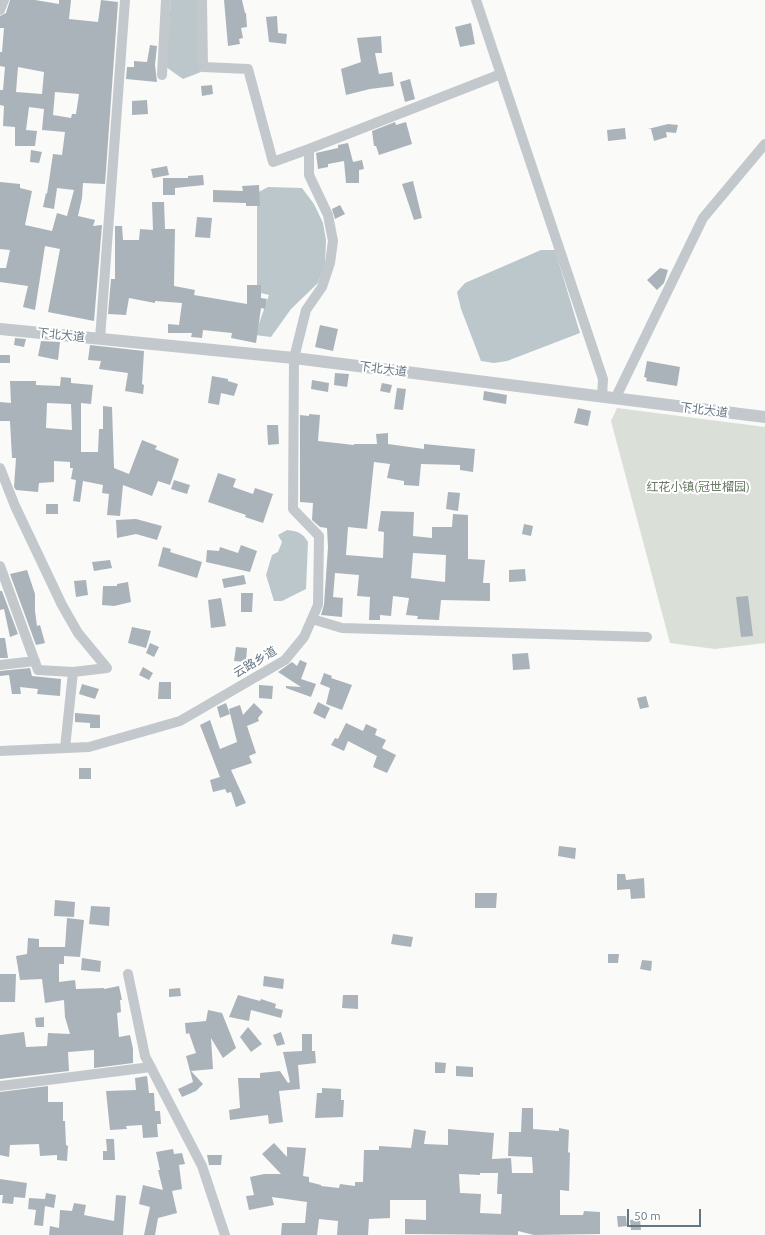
<!DOCTYPE html>
<meta charset="utf-8">
<style>
body{margin:0}
#map{position:relative;width:765px;height:1235px;overflow:hidden;background:#fafaf8;font-family:Ubuntu,sans-serif}
canvas{display:block}
.scale{position:absolute;left:627px;top:1209px;width:74px;height:18px;box-sizing:border-box;border:2px solid #657683;border-top:0;padding-left:5px;font-size:12px;line-height:14px;white-space:nowrap;color:#657683;-webkit-text-stroke:3px #fff;paint-order:stroke}
</style>
<div id="map">
<canvas width="765" height="1235"></canvas>
<div class="scale">50 m</div>
</div>
<script>
const c = document.querySelector('canvas').getContext('2d');
c.lineJoin = 'round';
function fillPath(path, color) {
  c.fillStyle = color;
  c.fill(path, 'evenodd');
}
function stroke(path, color, width, dash) {
  c.strokeStyle = color;
  c.lineWidth = width;
  c.lineCap = dash ? 'butt' : 'round';
  c.setLineDash(dash || []);
  c.stroke(path);
}
function label(font, color, halo, rows, align = 'center') {
  c.font = font + ' Ubuntu,"Noto Sans SC",sans-serif';
  c.lineWidth = 4;
  c.setLineDash([]);
  c.textBaseline = 'middle';
  c.strokeStyle = halo;
  c.fillStyle = color;
  for (const [text, x, y, turn = 0] of rows) {
    c.save();
    c.translate(x, y);
    c.rotate((+turn || 0) * Math.PI / 180);
    c.textAlign = isNaN(turn) ? turn : align;
    if (halo) c.strokeText(text, 0, 0);
    c.fillText(text, 0, 0);
    c.restore();
  }
}
const green = new Path2D(`
 M617 408 765 427V643L715 649 670 643 611 421Z`);
const water = new Path2D(`
 M171 0H198L201 72 183 79 166 67Z
 M268 187 302 188 314 204 323 223 326 240 325 264 318 283 291 309 271 337 255 335 269 295 257 292V193Z
 M541 250H555L580 333 507 361 494 363 481 361 461 309 457 292 465 283Z
 M287 530C297 531 303 533 308 542L306 589 282 601H274L266 575 272 555 278 552 282 542 278 535Z`);
const building = new Path2D(`
 M10 0H35L59 4V0H71L69 19 98 22 101 0 118 2 105 184 83 183 82 198 78 216 95 220 93 226 102 225 94 321 48 312 60 249 45 246 35 310 23 307 28 286 0 282V268H6L10 250 0 249V182L20 184V188L32 191 25 225 52 231 57 213 67 216 74 190 57 188 54 209 43 207 46 193 47 194 53 154 62 155 65 132 42 130 44 109 29 107 26 130 37 131 35 146H15V127L3 126 4 106 0 105V90H3L5 67 0 66V52H2L4 28H0V16L6 13ZM18 67 44 72 42 94 16 92ZM55 92 79 94 76 114H72L71 118 53 115Z
 M224 0H242L245 13H246L247 27 241 28 243 38 239 39 240 44 228 46Z
 M277 16 278 33 287 34 286 44 269 42 266 17Z
 M471 23 475 44 460 47 455 27Z
 M381 36 382 53H375L379 74 392 72 394 86 370 89 346 95 341 69 361 62 357 38Z
 M150 45 157 46 155 65 157 82 126 79 127 67H134V61L147 62Z
 M410 79 415 99 405 102 400 82Z
 M212 85 213 94 202 96 201 86Z
 M147 100 148 114 132 115V101Z
 M395 122 396 125 406 122 412 144 379 155 376 146H374L372 131Z
 M668 124 678 125 676 133 666 132 667 137 654 141 651 129H648Z
 M625 128 626 139 608 141 607 130Z
 M348 143 353 162 362 160 364 169 359 170V183H346L344 161 328 164V167L318 169 316 153 338 148V145Z
 M31 150 42 152 39 163 30 162Z
 M167 166 169 175 153 178 151 169Z
 M203 175 204 185 175 188V195H163V178H188V176Z
 M413 181 422 218 414 220 402 184Z
 M259 185 260 206H246V203L213 202V190L243 191 242 186Z
 M152 202H164L165 229H175L174 286 195 290 194 295 247 304V285H261V298L267 299 265 309 261 308 256 343 231 338 232 333 203 330 202 338 191 337 192 333H168V324L179 325 182 303 155 301V303L129 298 126 315 108 314 111 279H115V226H122L123 240H139L140 229 153 230Z
 M340 205 345 214 335 219 332 209Z
 M197 217 212 218 210 238 195 237Z
 M660 268 668 270 664 283 657 290 647 280Z
 M320 325 338 329 333 351 315 347Z
 M15 338 26 339 24 347 14 345Z
 M41 341 60 342 58 360 38 356Z
 M90 345 144 351 142 384 144 385 143 394 125 391 128 373 99 369 101 361 88 360Z
 M0 355H10V363H0Z
 M647 361 680 367 677 386 646 381 647 378 644 377Z
 M335 373 349 374 347 387 334 385Z
 M212 376 228 379V381L238 384 234 396 221 393 219 405 208 403Z
 M61 377 71 378V383L93 385 91 404 81 403V452H98L99 429H103V406L112 407 114 468 129 474 142 440 157 446 155 449 179 459 170 485 158 481 152 496 123 485 120 516 107 515 109 494 102 493 103 485 83 481 80 502 73 501 76 480 71 479 73 468H70V462L54 461V482L39 483 38 492 16 490 14 487 16 458H12L10 421H0V402L11 403 10 381H36V385L60 386ZM47 403 71 404 72 430 46 428Z
 M312 380 329 383 328 392 311 389Z
 M382 383 392 385 390 393 380 391Z
 M397 388 406 389 403 410 394 409Z
 M484 391 507 395 506 404 483 400Z
 M578 408 591 411 588 426 574 423Z
 M309 414 320 415 318 441 354 445V444H377L376 434 388 433V444L424 449V444L475 449 473 472 460 470V465L421 464 419 486 404 485V481L387 478 390 464 374 462 367 529 348 527 346 555 383 558 384 532 378 531 381 511 414 512 413 536 432 538V527H452L453 514 468 515V559L485 560 483 583H490V601L441 600 439 620 417 619 418 616 406 615 409 598 393 596 391 616 380 615V620H369L370 597 357 596 359 575 335 573 333 597 343 598 342 617 321 615 324 605 328 547 327 528 320 527 312 520 313 503 300 502V415L309 416ZM413 553 446 555 445 582 411 578Z
 M267 425H278L279 444 268 445Z
 M218 473 236 479 233 487 253 494 255 488 273 494 263 523 245 517 246 515 208 502Z
 M174 480 190 485 187 494 171 489Z
 M448 492 460 493 458 511 446 509Z
 M46 504H58V514H46Z
 M136 519 162 526 157 540 136 534 117 538 116 520Z
 M524 524 533 526 531 536 522 534Z
 M241 545 257 551 250 572 206 562 207 550 219 551 220 547 238 553Z
 M163 547 171 549 170 552 202 562 197 578 158 566Z
 M110 560 112 568 94 571 92 562Z
 M525 569 526 581 509 582V570Z
 M27 570 35 594V611L37 626 40 625 45 643 36 645 10 574Z
 M244 575 246 584 224 588 222 579Z
 M86 580 88 595 76 597 74 581Z
 M128 582 131 602 114 606 102 605 103 586H117V584Z
 M0 591H2L18 634 10 637 4 609 0 610Z
 M241 593H253L252 612H241Z
 M748 596 753 636 741 637 736 597Z
 M221 598 226 626 211 628 208 600Z
 M132 627 151 631 146 648 128 643Z
 M0 638H5L8 658H0Z
 M150 643 159 647 154 657 146 653Z
 M236 647 247 648 246 662 234 661Z
 M528 653 530 669 513 670 512 654Z
 M300 660 307 663 301 679 316 684 311 697 286 688V686L301 687 278 672 292 662 297 666Z
 M143 667 153 673 149 680 139 675Z
 M30 668 32 676 61 679 60 696 37 694 38 689 20 687 21 694H12L9 675 0 676V671Z
 M324 673 332 676 331 678 352 685 342 710 326 704 330 688 320 684Z
 M159 682H171V699H158Z
 M82 684 99 689 95 699 79 694Z
 M259 685 273 686 272 699 259 698Z
 M646 696 649 707 640 709 637 698Z
 M318 702 330 708 325 719 313 713Z
 M226 703 230 714 220 718 217 707Z
 M254 703 263 712 258 718 259 721 247 726 256 753 249 756 252 763 231 770 246 803 236 807 231 792 227 793 225 789 213 792 210 780 220 777 200 725 210 720 220 749 237 742 229 709 240 705 243 715Z
 M75 713 100 715V728H90V723L75 722Z
 M346 723 363 731 366 724 377 729 375 735 386 740 382 748 396 755 387 773 373 767 377 756 348 741 344 751 331 745 335 738 338 739Z
 M79 768H91V779H79Z
 M559 846 576 848 575 859 558 856Z
 M617 874H625L626 880 644 878 645 898 631 899 630 889 617 890Z
 M475 893H497L496 908H475Z
 M55 900 75 902 74 917 54 916Z
 M91 906 110 907 109 926 89 924Z
 M67 918 84 920 80 957 64 956V964H59V982L75 980 76 989 104 988V989L119 986 122 1000H120L121 1012 117 1013 119 1037 130 1035 133 1049V1063L94 1068V1050L68 1052 69 1071 0 1079V1035L24 1032 26 1047 47 1046 48 1033 70 1034 65 1017 64 1000 45 1003 42 979 20 980 16 956 27 954 28 938 39 939V947H65Z
 M393 934 413 937 411 947 391 944Z
 M608 954H619L618 963H608Z
 M82 958 101 961 100 972 81 970Z
 M642 960 652 961 651 971 640 969Z
 M0 974H16L15 1002H0Z
 M264 976 284 979 283 989 263 986Z
 M180 988 181 996 169 997V989Z
 M238 995 260 1001 261 999 276 1004 275 1008 283 1010 281 1018 251 1010 249 1021 229 1017Z
 M343 995H358V1009L342 1008Z
 M208 1010 222 1013 236 1048 223 1058 211 1038 213 1069 191 1071 203 1084 196 1091 182 1097 178 1089 193 1082 186 1056 196 1053 189 1033 186 1034 185 1023 206 1021Z
 M44 1017V1027H36L35 1018Z
 M248 1027 262 1044 251 1052 240 1037Z
 M281 1032 285 1044 277 1046 273 1035Z
 M302 1034H312V1051H315L316 1063 298 1065 300 1089 279 1091 283 1122 269 1124 268 1115 230 1120 229 1110 240 1108 238 1078H260V1073L280 1071 288 1083 290 1082 283 1052 302 1051Z
 M435 1062 446 1063 445 1073H435Z
 M456 1066 473 1067V1077L456 1076Z
 M147 1076 149 1093H154L155 1111H160L161 1124H157L158 1137 143 1138 142 1125 126 1126 127 1129 110 1130 106 1091 136 1090 135 1078Z
 M48 1086V1102H63V1121H65L66 1145 68 1146 67 1161 57 1160V1155L40 1156 39 1144 10 1145 9 1157 0 1155V1092Z
 M322 1088 341 1089V1100H344L343 1117 315 1118 317 1093H322Z
 M522 1108H533V1129L559 1131V1128L569 1130 568 1152 570 1153 569 1191 560 1190V1215H583L584 1211 600 1212V1234L534 1235 518 1231V1235L405 1234V1219L426 1220V1200H390V1218L369 1219 368 1235H337L338 1221 319 1219 317 1235H281L282 1223H305L307 1202 272 1197 274 1205 249 1210 246 1196 254 1195 250 1177 264 1174H281L262 1154 274 1143 287 1157V1147L306 1148 303 1176 309 1177V1182L321 1185V1186L339 1188 340 1184 355 1186V1182H363L364 1150H379V1146L411 1148 414 1129 426 1131 424 1144 448 1145V1129L494 1133 492 1159 511 1158 512 1173H533L532 1157 508 1156 509 1132H521ZM480 1173H498L497 1194H502L501 1214 480 1213 481 1194 460 1193 459 1174 480 1175Z
 M106 1139H114L115 1160H103V1151H107Z
 M173 1149 174 1154 182 1153 185 1164 179 1165 182 1189 172 1191 177 1213 158 1218 155 1235H144L150 1207 139 1204 143 1185 163 1190 158 1170H160L156 1152Z
 M207 1155H222L221 1165H209Z
 M0 1179 27 1183 25 1198 14 1197 13 1204 2 1203 3 1195H0Z
 M46 1193 56 1195 54 1208 45 1206 43 1226 34 1225 36 1210 28 1209 29 1198 45 1199Z
 M116 1195 126 1196 123 1235H49L50 1226 59 1228 60 1210 72 1211 74 1203 86 1205 84 1215 114 1221Z
 M617 1216H626L627 1226 618 1227Z
 M640 1219 641 1230H631L630 1220Z`);
const minor = new Path2D(`
 M202 0 203 67 248 69 273 162 309 149
 M476 0 603 379 602 397
 M0 10 4 0
 M162 75 166 0
 M100 339 125 0
 M615 399 703 218 765 144
 M0 468 15 506 62 605 78 633 107 668 73 672 65 748
 M0 566 38 670 73 672
 M312 619 342 628 647 637
 M0 665 35 661
 M0 751 89 747 180 721 285 660 304 637 318 605 319 536 293 509 294 358 306 310 322 287 330 263 333 241 328 215 309 175V149L501 74
 M128 974 145 1056 202 1166 225 1235
 M0 1086 151 1067`);
const tertiary = new Path2D(`
 M0 329 294 358 765 417`);
const streetNames = [
 ["下北大道",61,335,6],
 ["下北大道",383,369,7],
 ["下北大道",704,410,7],
 ["云路乡道",255,662,-31]
];
const parkNames = [
 ["红花小镇(冠世榴园)",698,487]
];
fillPath(green, '#dadfd7');
fillPath(water, '#bbc7cb');
fillPath(building, '#aab3b9');
stroke(minor, '#c3c8cc', 10);
stroke(tertiary, '#c3c8cc', 12);
label('12px', '#657683', '#fff', streetNames);
label('12px', '#687a64', '#fff', parkNames);
</script>
